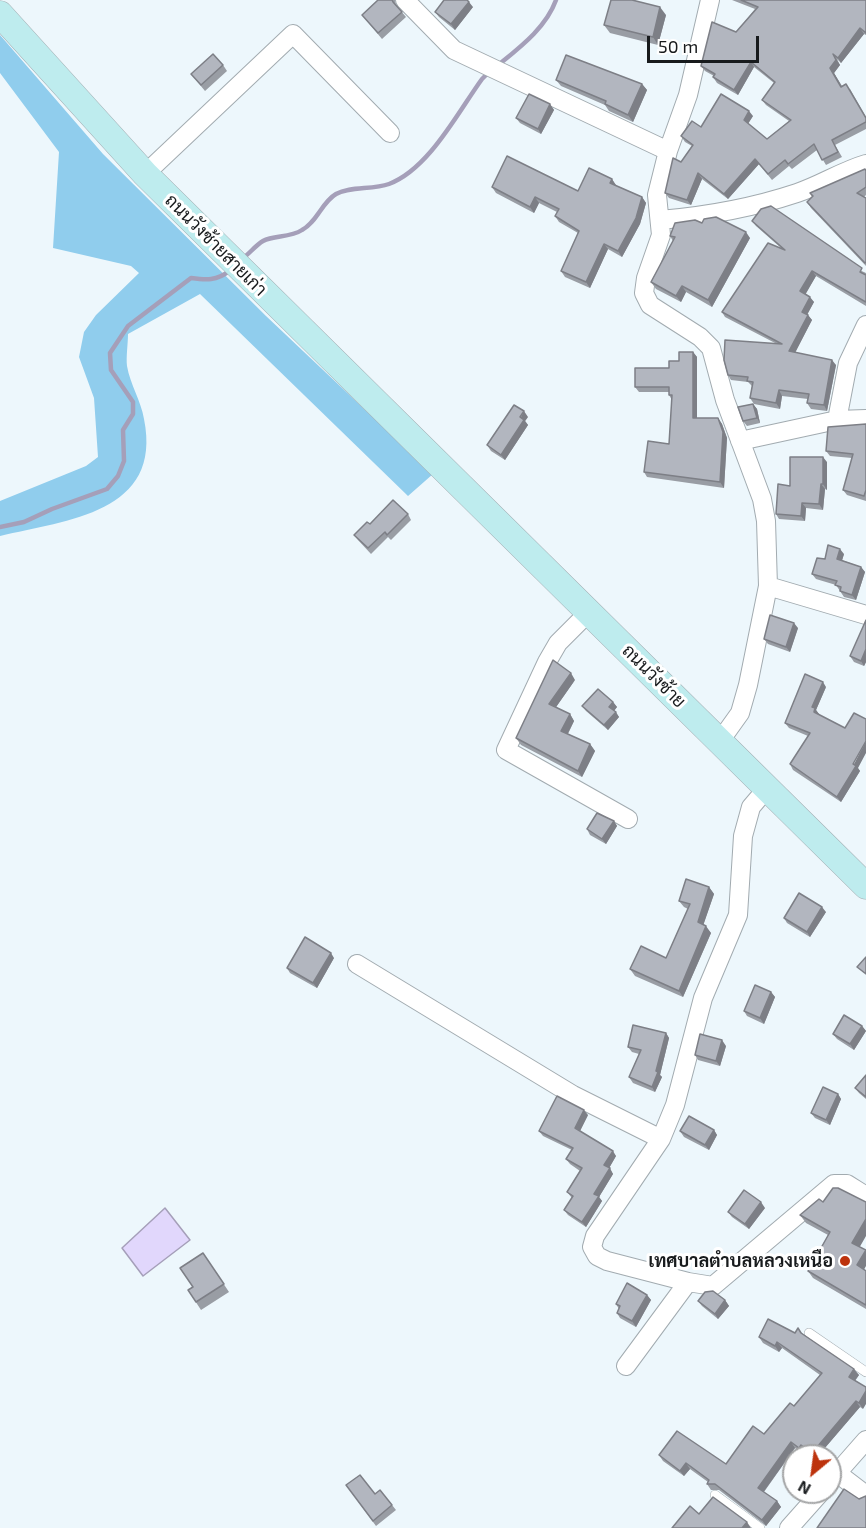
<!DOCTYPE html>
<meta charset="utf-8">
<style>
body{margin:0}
#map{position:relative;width:866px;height:1528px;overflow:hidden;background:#edf7fc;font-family:"Exo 2",sans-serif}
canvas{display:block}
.north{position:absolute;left:782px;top:1444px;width:60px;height:60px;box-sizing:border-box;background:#fff;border:2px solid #a3a4a5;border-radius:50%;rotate:209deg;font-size:16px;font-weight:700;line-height:24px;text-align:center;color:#181b1d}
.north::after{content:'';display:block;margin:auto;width:21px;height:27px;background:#bd330d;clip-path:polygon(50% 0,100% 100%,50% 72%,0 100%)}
.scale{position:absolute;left:647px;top:36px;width:112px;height:27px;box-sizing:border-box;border:3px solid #181b1d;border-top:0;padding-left:8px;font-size:18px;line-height:21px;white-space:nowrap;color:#181b1d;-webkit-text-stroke:4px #fff;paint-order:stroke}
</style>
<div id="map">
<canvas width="866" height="1528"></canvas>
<div class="north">N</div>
<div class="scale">50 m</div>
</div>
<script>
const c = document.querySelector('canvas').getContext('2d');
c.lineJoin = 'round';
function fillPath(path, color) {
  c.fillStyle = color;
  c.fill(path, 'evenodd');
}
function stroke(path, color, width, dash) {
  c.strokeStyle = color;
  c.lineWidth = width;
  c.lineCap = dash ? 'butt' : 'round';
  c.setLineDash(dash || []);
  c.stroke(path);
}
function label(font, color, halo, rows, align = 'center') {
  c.font = font + ' "Exo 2",Sarabun,sans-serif';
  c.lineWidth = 6;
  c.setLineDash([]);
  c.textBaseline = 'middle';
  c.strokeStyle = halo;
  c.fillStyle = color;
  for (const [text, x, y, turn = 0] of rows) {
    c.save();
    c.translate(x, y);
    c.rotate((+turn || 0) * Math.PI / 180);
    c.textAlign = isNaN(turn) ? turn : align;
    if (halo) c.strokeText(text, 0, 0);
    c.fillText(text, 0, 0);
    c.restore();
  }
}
const green = new Path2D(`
 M0 35 103 154 266 316 433 474 408 496 200 294 128 334C128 344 126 356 127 366 130 384 141 401 144 419 163 513 67 520 0 536V501L86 466 98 457 94 398 79 357 84 332 96 315 139 273 131 266 53 248 59 152 0 73Z`);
const water = new Path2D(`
 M165 1208 190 1240 143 1276 122 1248Z`);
const stream = new Path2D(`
 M497 66C519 48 546 28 556 0
 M242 259C249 254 256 245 263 241 274 235 290 238 302 230 317 222 322 202 336 194 350 186 372 190 389 184 429 169 458 112 482 79L490 71
 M0 527 24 522 52 509 107 489 118 476 124 461 123 430 133 414V402L111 370 110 353 128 326 191 278C206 280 217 281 229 271`);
const service = new Path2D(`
 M809 1333 866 1372
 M715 1495 760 1528`);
const minor = new Path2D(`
 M405 0 454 50 668 151
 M710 0 688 95 668 151 657 195 661 235 646 278 644 293 650 305 700 337 711 348 725 400 762 499 766 521 768 586 748 685 740 713 720 741
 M145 174 293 34 390 133
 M660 220C707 216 752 208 797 193 821 185 842 171 866 164
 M837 420 848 363 866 325
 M740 441 837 420 866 419
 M768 586 866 615
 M589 612 558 643 547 662 506 750 628 819
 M768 787 751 807 743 836 738 915 703 998 675 1105 661 1139 595 1236 592 1247 597 1256 607 1261 688 1282 713 1286 834 1184H847L866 1196
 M357 964 573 1095 661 1139
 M626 1366 688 1282
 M837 1473 866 1495
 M830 1481 866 1440
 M789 1528 821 1492`);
const secondary = new Path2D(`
 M0 14 145 174 866 886`);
const wall = new Path2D(`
 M378 0H395L396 5 406 17 382 39 362 15Z
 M732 0H866V35L864 34 841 63 837 59 840 65 834 73 842 86 850 89 866 117V129L835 145 842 157 826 165 817 150 792 169 789 166 772 180 759 164 728 199 702 179 691 205 669 198 665 193 681 162 692 146 685 142 681 136 701 127 753 116 748 124 767 139 789 121 766 105 762 100 774 83 754 67 738 95 717 83 713 77 714 76 705 71 701 66 736 32 755 9Z
 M473 7 455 30 439 17 435 12Z
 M666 15 658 45 610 33 604 25Z
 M223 65 227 71 205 91 191 74Z
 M556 80 642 84 647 90 633 122 609 111 605 105 561 86Z
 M550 104 554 110 541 134 520 123 516 118Z
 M866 171V195L864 197 866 198V266L811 208 807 202 812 197 810 193Z
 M612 179 615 185 642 197 646 203 640 224 622 257 608 249 590 288 565 277 561 271 578 233 559 222 555 216 557 212 539 203 534 213 496 193 492 187 578 191Z
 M752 221 866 273V306L816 276 805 294 814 302 807 314 812 320 795 352 836 365 827 411 811 409 807 403 808 399 782 396 780 409 754 404 750 398 752 386 748 382 731 380 728 375 775 343 725 317 722 312 781 248 756 226Z
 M702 223 750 238 712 307 686 292 681 302 656 289 651 282 673 241 670 236Z
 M693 352 697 357V418H718L722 424 727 438 724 488 647 477 644 472 669 444 672 400 669 395V392H639L635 387 669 368Z
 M753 404 757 409 760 423 747 426 743 421Z
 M528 417 525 421 528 425 505 460 491 451 487 445Z
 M866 424V501L847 495 843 490 852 458 830 456 826 451Z
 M827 462V490L825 489 823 510 806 508 805 521 779 519 776 514 790 486Z
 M408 514 411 520 391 540 388 537 371 554 358 540 354 535 370 524Z
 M844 554 842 560 861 567 865 572 856 600 844 597 836 585 816 579 812 574 825 559Z
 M798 628 790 652 768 644 764 639Z
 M850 656 866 662 864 666 854 662Z
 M575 680 556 707 570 714 574 721 568 734 590 744 595 751 582 777 521 745 516 738Z
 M826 687 816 710 860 771 841 802 793 770 790 764 808 736 789 728 785 723Z
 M613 702 617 707 614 711 619 717 608 730 586 711 582 706Z
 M614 821 617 826 606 844 590 835 587 829Z
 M709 887 714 894 703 925 711 933 683 997 635 976 630 969 666 958 688 909 684 907 679 901Z
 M826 912 810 937 787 923 784 918Z
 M334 958 317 988 290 973 287 968Z
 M771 992 775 997 764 1024 747 1016 744 1011Z
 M862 1026 866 1031 854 1050 837 1039 833 1034Z
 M666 1033 669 1038 660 1075 662 1077 655 1092 633 1083 629 1077 639 1054 632 1052 628 1047Z
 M726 1046 720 1066 698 1060 695 1055Z
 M866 1075V1099L859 1093 855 1088Z
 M838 1094 841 1099 830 1125 815 1118 811 1113Z
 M588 1115 580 1131 616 1156 609 1168 613 1174 599 1197 602 1201 586 1227 568 1215 564 1210 572 1198 567 1192 580 1171 570 1164 566 1159 572 1150 543 1136 539 1131Z
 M714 1130 717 1135 709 1150 684 1137 680 1131Z
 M765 1208 749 1229 732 1217 728 1212Z
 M800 1215 860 1247 864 1270 866 1271V1309L813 1278 808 1271 828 1235 806 1223Z
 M203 1253 229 1292 201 1310 188 1290 193 1287Z
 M647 1295 651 1300 636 1327 620 1318 617 1313 619 1309 616 1304Z
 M725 1300 729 1306 718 1319 702 1306 698 1301Z
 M798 1328 802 1333 859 1375 855 1381 863 1409 860 1407 818 1456H812L805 1450 803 1454 795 1448 764 1492 777 1501 781 1507 766 1526 719 1490H711L707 1484 708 1482 690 1469 684 1476 663 1461 659 1455 726 1464 764 1434 794 1406 820 1375 782 1348 779 1352 763 1343 759 1337 795 1333Z
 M346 1485 375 1494 392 1505 396 1510 376 1526Z`);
const shadedWall = new Path2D(`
 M469 2 473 7 455 30 451 24Z
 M660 7 666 15 658 45 653 37Z
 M860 28 864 34 841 63 838 58Z
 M833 54 840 65 834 73 845 92 830 68Z
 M751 62 754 67 738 95 734 90Z
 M642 84 647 90 633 122 628 115Z
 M550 104 554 110 541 134 538 129Z
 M749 111 753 116 747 125 744 120Z
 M755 159 759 164 728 199 724 194Z
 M698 173 702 179 691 205 687 200Z
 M612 179 616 185 614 189 610 183Z
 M535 197 539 203 534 213 530 207Z
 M642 197 646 203 640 224 622 257 618 251Z
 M746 232 750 238 712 307 708 300Z
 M604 244 608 249 590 288 586 282Z
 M812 271 816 276 804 297 800 291Z
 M682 286 686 292 681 302 676 296Z
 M810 297 814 302 806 317 802 312Z
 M808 315 812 320 793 357 789 351Z
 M693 352 697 357V423L693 418Z
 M832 360 836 365 827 411 824 405Z
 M779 390 782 396 780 409 776 403Z
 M753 404 757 409 760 423 757 418Z
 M524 411 528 417 525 421 528 425 505 460 501 455Z
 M718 418 722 424 727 438 724 488 720 482Z
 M823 457 827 462V490L823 484Z
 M821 484 825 489 823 510 819 504Z
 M802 503 806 508 805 521 801 516Z
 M840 549 844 554 841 564 837 559Z
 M861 567 865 572 856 600 852 595Z
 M794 623 798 628 790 652 786 647Z
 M866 649V662L864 666 861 661Z
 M571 673 575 680 554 710 549 704Z
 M823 682 826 687 816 710 819 714 817 717 812 707Z
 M613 702 617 707 613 712 609 707Z
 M616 712 619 717 608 730 604 725Z
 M570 714 574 721 566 737 561 731Z
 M866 741V753L858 768 860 771 841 802 837 797Z
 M590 744 595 751 582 777 578 771Z
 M614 821 617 826 606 844 602 839Z
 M709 887 714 894 702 929 698 922Z
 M822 907 826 912 810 937 807 932Z
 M706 926 711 933 683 997 679 991Z
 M331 953 334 958 317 988 313 983Z
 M771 992 775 997 764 1024 760 1018Z
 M862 1026 866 1031 854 1050 850 1044Z
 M666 1033 669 1038 660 1075 662 1077 655 1092 652 1087Z
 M722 1040 726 1046 720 1066 716 1061Z
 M838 1094 841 1099 830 1125 826 1120Z
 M584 1110 588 1115 579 1133 575 1128Z
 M714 1130 717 1135 709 1150 705 1145Z
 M613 1151 616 1156 608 1170 604 1165Z
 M610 1168 613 1174 599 1197 602 1201 586 1227 582 1222 594 1194Z
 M761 1202 765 1208 749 1229 745 1224Z
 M866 1219V1236L858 1250 852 1243Z
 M866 1250V1266L862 1273 857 1265Z
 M647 1295 651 1300 636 1327 632 1321Z
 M725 1300 729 1306 718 1319 715 1314Z
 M777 1342 782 1348 779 1352 775 1346Z
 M854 1369 859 1375 853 1383 849 1377Z
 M866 1391V1404L863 1409 859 1403Z
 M856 1401 860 1407 818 1456H814L812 1453Z
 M791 1442 795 1448 762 1494 758 1488Z
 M801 1445 805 1450 803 1454 799 1448Z
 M686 1463 690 1469 684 1476 680 1471Z
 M777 1501 781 1507 766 1526 762 1520Z
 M747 1522 751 1528H742Z`);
const building = new Path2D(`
 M378 0H392L393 2 402 12 378 33 362 15Z
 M444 0H467L469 2 451 24 435 12Z
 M611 0H632L660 7 653 37 604 25Z
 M741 0H866V33L860 28 838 58 833 54 836 60 830 68 841 87 846 84 866 118V122L832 140 838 152 822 160 814 144 788 164 785 160 768 174 755 159 724 194 698 173 687 200 665 193 673 158 681 162 693 145 681 136 692 121 701 127 721 94 749 111 744 120 767 139 791 120 762 100 775 82 751 62 734 90 713 77 715 74 701 66 712 22 736 32 758 7Z
 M213 54 223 65 201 85 191 74Z
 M566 55 642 84 628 115 605 104 606 101 556 80Z
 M529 94 550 104 538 129 516 118Z
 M507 156 578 191 589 168 612 179 610 183 642 197 636 218 618 251 604 244 586 282 561 271 579 231 555 216 559 209 535 197 530 207 492 187Z
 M865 169 866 171V187L857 193 866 198V262L865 263 807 202 813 196 810 193Z
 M771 206 862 268 860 272 866 275V302L812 271 800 291 810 297 802 312 808 315 789 351 832 360 824 405 807 403 809 394 779 390 776 403 750 398 753 382 747 381 748 377 728 375 724 360 725 340 782 344 722 312 768 243 785 250 752 221 761 209Z
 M716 217 746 232 708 300 682 286 676 296 651 282 675 237 670 236 675 223 695 220 702 223 704 219Z
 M679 352H693V418H718L723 432 720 482 644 472 648 441 669 444 672 395H669V387H635V368H669V361H679Z
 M753 404 757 418 743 421 738 407Z
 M514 405 524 411 520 417 524 420 501 455 487 445Z
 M866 424V490L864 496 843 490 853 454 826 451 828 427Z
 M790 457H823V484H821L819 504 802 503 801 516 776 514 778 484 790 486Z
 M393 500 408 514 387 535 385 532 368 548 354 535 367 522 370 524Z
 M828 545 840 549 837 559 861 567 852 595 840 591 841 587 835 585 837 581 812 574 817 558 825 559Z
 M770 615 794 623 786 647 764 639Z
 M866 620V649L861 661 850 656Z
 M553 660 571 673 549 704 570 714 561 731 590 744 578 771 516 738Z
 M805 674 823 682 812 707 815 708 814 712 845 728 854 713 866 719V741L853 764 856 766 837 797 790 764 810 733 785 723Z
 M598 689 613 702 609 707 616 712 604 725 582 706Z
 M597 813 614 821 602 839 587 829Z
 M686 879 709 887 698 922 706 926 679 991 630 969 641 946 666 958 690 904 679 901Z
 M799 893 822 907 807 932 784 918Z
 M305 937 331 953 313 983 287 968Z
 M866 957V974L857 967Z
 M755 985 771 992 760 1018 744 1011Z
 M844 1015 862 1026 850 1044 833 1034Z
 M633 1025 666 1033 656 1071 658 1072 652 1087 629 1077 641 1050 628 1047Z
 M700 1034 722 1040 716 1061 695 1055Z
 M866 1075V1097L855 1088Z
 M823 1087 838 1094 826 1120 811 1113Z
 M557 1096 584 1110 575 1128 613 1151 604 1165 610 1168 594 1194 599 1196 582 1222 564 1210 573 1196 567 1192 582 1168 566 1159 573 1148 539 1131Z
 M689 1116 714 1130 705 1145 680 1131Z
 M833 1188H838L866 1202V1219L852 1243 866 1250 857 1265 866 1271V1305L808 1271 830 1232 800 1215 819 1199 823 1202Z
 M744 1190 761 1202 745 1224 728 1212Z
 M203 1253 224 1284 196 1302 188 1290 193 1287 180 1268Z
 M627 1283 647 1295 632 1321 617 1313 620 1306 616 1304Z
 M713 1291 725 1300 715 1314 698 1301 705 1292Z
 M768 1319 795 1333 798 1328 801 1333 854 1369 849 1377 866 1387V1391L859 1403 856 1401 812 1453 801 1445 799 1448 791 1442 758 1488 777 1501 762 1520 715 1484H707L709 1480 686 1463 680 1471 659 1455 677 1431 726 1464 753 1426 764 1434 790 1403 794 1406 822 1373 777 1342 775 1346 759 1337Z
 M360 1475 375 1494 380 1490 392 1505 373 1521 346 1485Z
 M844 1489 859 1499 866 1496V1528H817Z
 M713 1497 747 1522 742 1528H672L690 1506 699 1514Z`);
const markers = [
 [845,1261,6,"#bd330d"]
];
const streetNames = [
 ["ถนนวังซ้ายสายเก่า",216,245,45],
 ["ถนนวังซ้าย",654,676,45]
];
const poiNames = [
 ["เทศบาลตำบลหลวงเหนือ",833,1261]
];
fillPath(green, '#90cded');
fillPath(water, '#e1d7fc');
stroke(water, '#a59fb9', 1.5);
stroke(stream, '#a59fb9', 4.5);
stroke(service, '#a2abb0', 10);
stroke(minor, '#a2abb0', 20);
stroke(secondary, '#a2abb0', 27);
stroke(service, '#fff', 9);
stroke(minor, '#fff', 18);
stroke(secondary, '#beecee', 26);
fillPath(wall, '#999da4');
fillPath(shadedWall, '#7d7f86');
fillPath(building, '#b2b6bf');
stroke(building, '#7d7f86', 1.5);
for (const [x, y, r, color] of markers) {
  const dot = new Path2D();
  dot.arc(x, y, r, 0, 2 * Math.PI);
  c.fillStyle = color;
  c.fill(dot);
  stroke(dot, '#fff', 2);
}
label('18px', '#181b1d', '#fff', streetNames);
label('bold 18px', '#181b1d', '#fff', poiNames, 'right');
</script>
